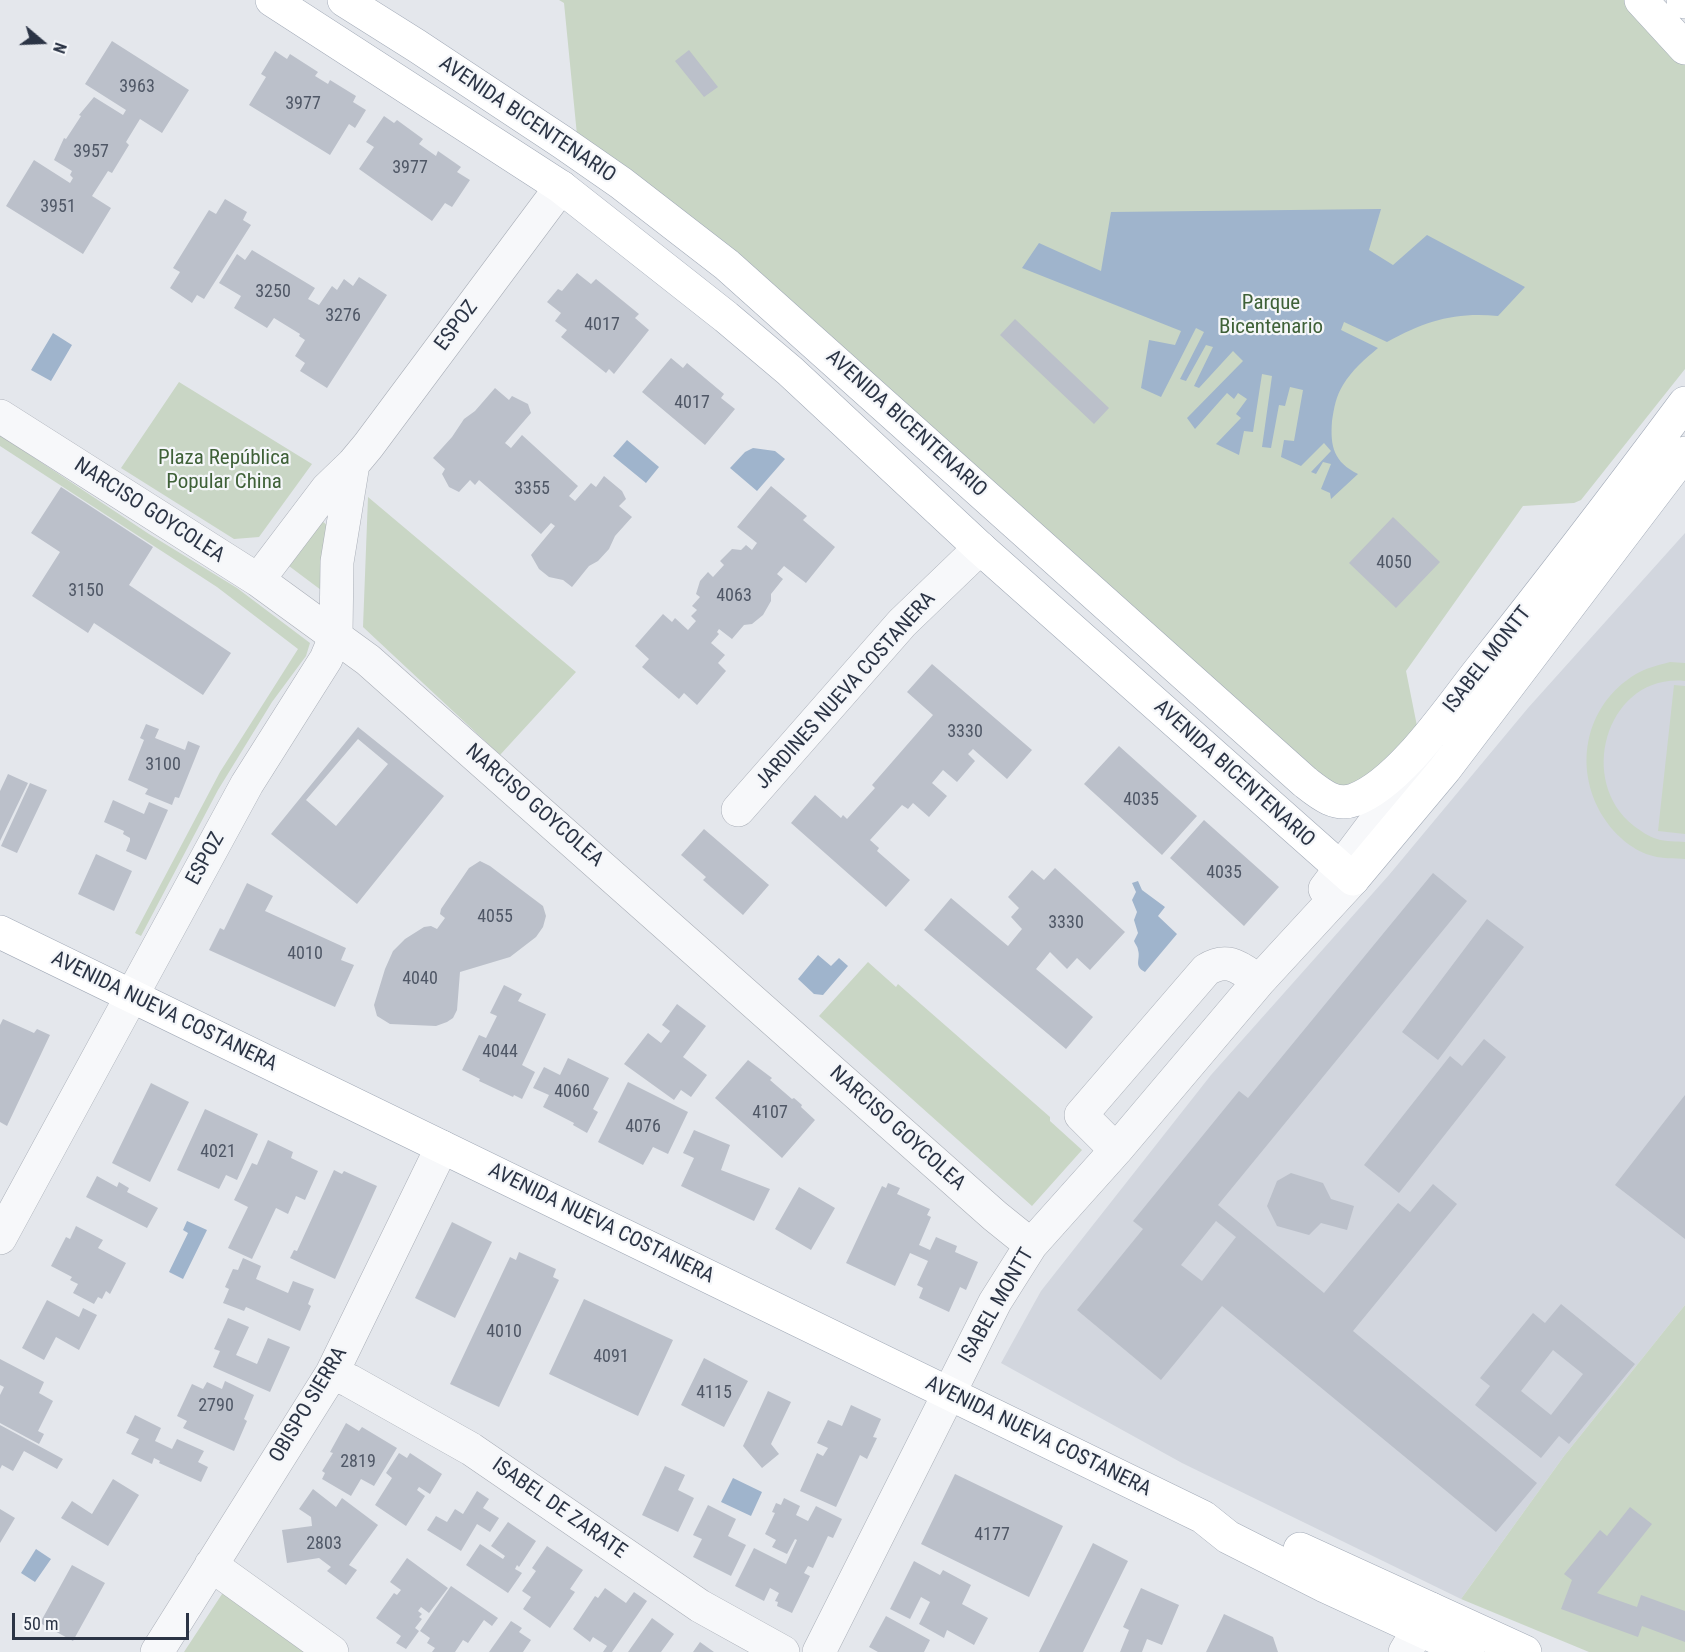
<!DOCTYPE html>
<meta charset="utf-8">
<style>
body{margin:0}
#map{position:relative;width:1685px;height:1652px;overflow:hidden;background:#e4e7ec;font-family:"Roboto Condensed",sans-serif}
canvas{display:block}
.north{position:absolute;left:12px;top:12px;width:60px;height:60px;-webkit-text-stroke:4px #f4f6f9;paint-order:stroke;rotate:109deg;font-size:16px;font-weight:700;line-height:24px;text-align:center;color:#2b3445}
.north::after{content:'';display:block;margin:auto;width:21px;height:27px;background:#2b3445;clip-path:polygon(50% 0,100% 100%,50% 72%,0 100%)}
.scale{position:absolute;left:12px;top:1613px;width:177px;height:27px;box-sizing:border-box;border:3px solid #2b3445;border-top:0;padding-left:8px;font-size:18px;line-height:21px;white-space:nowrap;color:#2b3445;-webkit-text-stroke:4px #f4f6f9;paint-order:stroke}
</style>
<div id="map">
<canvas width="1685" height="1652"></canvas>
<div class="north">N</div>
<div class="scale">50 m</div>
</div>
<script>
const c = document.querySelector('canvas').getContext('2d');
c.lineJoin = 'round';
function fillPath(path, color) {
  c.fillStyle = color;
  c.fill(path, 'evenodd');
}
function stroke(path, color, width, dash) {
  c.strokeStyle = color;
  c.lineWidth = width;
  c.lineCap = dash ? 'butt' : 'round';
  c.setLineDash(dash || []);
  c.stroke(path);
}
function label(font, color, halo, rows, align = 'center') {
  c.font = font + ' "Roboto Condensed",sans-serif';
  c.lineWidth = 4.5;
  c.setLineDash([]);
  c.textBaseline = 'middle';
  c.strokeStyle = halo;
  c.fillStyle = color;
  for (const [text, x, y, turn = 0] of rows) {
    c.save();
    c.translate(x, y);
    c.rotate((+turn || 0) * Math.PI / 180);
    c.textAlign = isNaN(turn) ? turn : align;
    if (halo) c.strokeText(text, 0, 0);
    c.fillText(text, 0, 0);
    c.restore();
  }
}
const built = new Path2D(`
 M1685 533V1305L1564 1456 1461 1599 1182 1463 1001 1363 1041 1291 1211 1075 1389 875 1528 708Z`);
const green = new Path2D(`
 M559 0H1629L1685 61V369L1581 500 1574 503 1523 506 1406 671 1417 726 1378 776 1342 787 1328 783 577 135 564 3Z
 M179 382 312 464 259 537 234 539 121 468Z
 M0 435 149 534 237 588 310 643 306 656 272 702 218 790 141 936 135 933 220 772 298 649 217 587 0 446Z
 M368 497 576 672 500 755 363 627Z
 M322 521 327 525 321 590 289 566Z
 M1670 662 1685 663V681C1608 673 1575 780 1634 826 1641 831 1649 837 1657 839 1666 842 1676 841 1685 842V859C1675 858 1663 859 1653 856 1635 852 1616 836 1606 821 1572 772 1583 706 1636 674 1646 668 1659 665 1670 662Z
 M1674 685 1685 686V834L1658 831Z
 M868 962 896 987 898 984 1050 1117V1121L1082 1150 1032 1206 819 1016Z
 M1685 1305V1652H1589L1461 1599 1564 1456Z
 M224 1591 310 1652H184Z`);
const water = new Path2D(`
 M1381 209 1369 250 1393 265 1427 235 1525 287 1498 316C1454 312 1426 321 1387 342L1344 322 1341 330 1378 348C1365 359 1352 370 1343 385 1336 396 1334 408 1332 421 1330 447 1334 462 1358 474L1331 499 1330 493 1321 489 1331 464 1323 462 1316 474 1311 472 1331 451 1324 443 1301 466 1281 457 1284 440 1294 441 1303 390 1290 387 1285 406 1279 405 1271 448 1262 447 1272 376 1262 374 1253 432 1244 431 1239 455 1216 444 1241 418 1236 414 1247 399 1238 393 1234 399 1227 393 1195 429 1187 418 1243 361 1233 351 1199 388 1194 386 1213 347 1206 345 1186 381 1180 379 1204 332 1196 328 1161 397 1141 388 1149 340 1175 345 1181 331 1022 268 1039 243 1101 271 1111 212Z
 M53 333 72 345 51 381 31 370Z
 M627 440 659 467 646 483 613 456Z
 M753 448 775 451 785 459 757 491 730 468 745 452Z
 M1138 881 1142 890 1165 907 1158 916 1177 934 1145 972C1133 966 1141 959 1138 950 1138 947 1135 944 1134 941L1138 933 1134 920 1137 912 1132 900 1136 892 1132 883Z
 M818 955 831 966 839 958 848 966 823 995 814 994 798 979Z
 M187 1221 207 1230 183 1279 169 1272 188 1233 183 1230Z
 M733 1478 762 1492 751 1516 721 1502Z
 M36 1549 51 1559 35 1582 21 1573Z`);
const building = new Path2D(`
 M112 41 189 90 162 133 140 119 126 142 129 145 112 173 108 171 92 196 111 208 83 254 6 206 34 160 70 183 73 178 70 175 72 171 54 160 64 138 66 139 81 116 79 115 94 97 123 115 126 110 85 84Z
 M689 50 718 87 704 97 675 61Z
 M275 51 287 59 290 54 318 72 315 76 328 84 330 80 356 96 353 102 366 110 355 128 349 124 330 155 249 105 266 77 261 74Z
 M384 116 394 123 397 120 423 139 419 144 436 156 438 151 461 167 457 172 470 180 452 207 445 203 432 221 359 169 374 147 366 142Z
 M225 199 247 212 243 220 251 225 204 299 197 295 192 303 170 288 180 272 173 268 209 210 216 214Z
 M252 250 315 288 308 299 319 305 332 286 337 290 344 279 353 286 359 277 387 295 327 388 300 371 305 363 295 356 305 340 299 336 300 334 274 318 267 328 234 308 241 296 219 283 237 254 245 260Z
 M577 273 591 284 596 279 639 314 635 318 649 330 614 374 609 369 606 373 561 337 567 330 555 321 561 313 547 302 558 289 562 291Z
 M1015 319 1109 408 1094 424 1000 335Z
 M671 358 683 368 687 363 724 394 721 398 735 409 705 445 642 392Z
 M495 388 509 400 512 396 528 404 531 413 505 443 511 448 522 435 578 486 569 496 575 501 591 483 596 487 604 476 622 491 626 499 619 506 632 517 615 536 609 549 598 561 589 566 572 587 563 580 549 577 539 569 531 555 555 526 551 523 541 534 479 480 475 485 470 480 459 492 449 487 442 474 445 469 433 458 452 437 464 419 475 411Z
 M771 486 807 516 803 520 835 547 806 583 784 566 777 574 783 579 771 594V601L763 615 752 624 744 625 732 639 719 629 717 632 719 634 711 643 725 655 718 663 726 671 697 705 684 693 679 699 642 667 649 659 635 646 663 614 672 622 675 618 688 630 696 621 691 616 697 610 692 606 700 597 696 594 700 581 708 572 713 577 724 565 720 561 732 549 741 550 746 545 752 550 757 543 737 527Z
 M61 487 153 547 129 585 231 653 203 695 94 623 88 633 32 596 60 552 31 533Z
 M1393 517 1440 562 1396 608 1349 563Z
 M932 664 1032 750 1007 779 973 749 968 754 975 761 957 782 943 770 932 783 947 796 929 817 913 803 908 809 902 805 870 840 879 848 877 851 910 880 886 907 791 823 815 795 841 818 843 815 847 819 875 788 872 785 933 715 907 692Z
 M146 724 159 729 155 738 185 750 188 741 200 746 179 798 175 797 172 805 145 794 148 789 128 780 144 740 140 738Z
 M358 727 444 796 357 904 271 834ZM358 739 388 764 336 826 306 800Z
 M1119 746 1197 816 1162 855 1084 784Z
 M8 774 28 783 0 841V791Z
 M30 783 47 790 17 853 1 846Z
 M113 800 144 814 149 802 168 810 146 860 126 851 130 841V838L123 834 124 831 104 822Z
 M1204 820 1279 887 1244 926 1170 858Z
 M704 829 769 885 743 915 703 880 706 877 681 855Z
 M96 854 132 871 114 911 78 894Z
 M480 861 490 866 543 906 546 916 543 927 536 937 510 957 460 972 457 1010 453 1018 447 1022 436 1026 390 1024 377 1016 374 1005 385 969 393 951 405 939 424 927 431 926 437 929 445 918 440 914 441 909 469 868Z
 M1055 868 1125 932 1090 970 1077 958 1067 969 1050 952 1036 969 1093 1017 1066 1049 924 930 951 898 1008 946 1022 929 1011 917 1019 908 1008 897 1032 870 1044 880Z
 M1433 873 1467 901 1218 1205 1324 1293 1398 1203 1410 1212 1433 1184 1457 1204 1353 1331 1537 1483 1496 1532 1222 1306 1161 1380 1077 1310 1143 1229 1133 1221 1239 1091 1248 1098ZM1216 1221 1236 1237 1202 1281 1181 1265Z
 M247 883 273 896 265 911 346 948 341 960 354 965 335 1007 209 950 220 928 224 930Z
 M1487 919 1524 947 1438 1060 1402 1032Z
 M504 985 522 994 518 1001 546 1014 522 1065 535 1072 522 1099 514 1095 513 1097 479 1081 480 1079 462 1070 479 1035 486 1038 497 1016 490 1013Z
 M677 1004 706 1026 683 1057 707 1075 691 1097 681 1090 674 1100 624 1064 648 1033 661 1043 670 1031 662 1025Z
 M3 1019 34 1033 37 1029 50 1035 7 1126 0 1122V1025Z
 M1484 1039 1506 1057 1399 1193 1364 1165 1450 1056 1462 1066Z
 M568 1058 609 1078 593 1109 598 1112 587 1133 573 1125 574 1123 543 1107 549 1095 533 1088 544 1067 560 1075Z
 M748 1060 772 1078 770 1080 792 1099 794 1098 802 1105 801 1107 815 1120 782 1158 715 1098Z
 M628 1082 688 1112 668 1154 653 1147 643 1165 598 1142Z
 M151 1083 189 1102 150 1182 112 1163Z
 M1685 1095V1239L1615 1185Z
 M205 1109 258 1134 237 1180 226 1175 219 1189 177 1170Z
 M694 1130 730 1145 721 1170 770 1189 754 1221 681 1186 694 1158 683 1153Z
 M268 1140 293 1152 291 1158 318 1171 305 1200 296 1196 288 1214 276 1208 252 1259 228 1248 248 1207 234 1200 252 1163 257 1165Z
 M334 1170 342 1174 344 1171 377 1186 335 1279 290 1258 294 1250 297 1251Z
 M1291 1173 1323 1183 1331 1199 1354 1206 1347 1230 1321 1223 1309 1235 1277 1226 1267 1206 1277 1181Z
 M97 1176 117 1187 119 1182 129 1188 127 1192 158 1208 147 1228 86 1197Z
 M888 1183 900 1188 897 1194 930 1209 927 1215 931 1217 919 1245 930 1250 936 1237 957 1246 955 1252 978 1262 966 1290 960 1287 949 1312 919 1298 923 1288 917 1285 928 1261 910 1253 895 1286 846 1263 882 1186 886 1188Z
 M799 1187 835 1208 811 1250 775 1229Z
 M452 1222 492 1242 455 1318 415 1298Z
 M76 1226 103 1240 98 1248 126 1263 110 1294 106 1291 102 1299 98 1297 94 1304 73 1293 78 1284 70 1280 72 1277 51 1266 66 1237 70 1239Z
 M519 1252 556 1269 553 1277 559 1280 499 1407 450 1384 510 1257 516 1260Z
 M243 1258 261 1266 256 1279 288 1293 293 1281 314 1289 308 1304 311 1306 300 1331 246 1307 244 1311 223 1303 229 1289 225 1287 233 1269 238 1270Z
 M584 1299 673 1340 638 1416 549 1374Z
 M47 1300 79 1317 83 1308 97 1315 79 1350 56 1337 44 1360 22 1348Z
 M1561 1304 1635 1364 1569 1444 1559 1436 1541 1458 1475 1405 1490 1386 1480 1378 1533 1313 1545 1323ZM1553 1350 1583 1374 1551 1415 1521 1391Z
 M228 1318 249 1327 236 1355 257 1364 268 1338 290 1347 270 1392 213 1367 220 1351 214 1349Z
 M704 1358 748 1381 724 1427 681 1405Z
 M0 1359 44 1382 39 1393 53 1401 38 1431 44 1434 39 1444 0 1423V1395L4 1387 0 1385Z
 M225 1381 254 1395 244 1419 247 1421 234 1451 183 1428 187 1421 177 1416 192 1384 203 1389 207 1382 222 1389Z
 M768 1391 791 1402 771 1444 779 1454 762 1468 743 1446Z
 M851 1405 881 1419 873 1437 877 1438 867 1459 860 1455 836 1507 800 1491 817 1453 823 1456 828 1448 817 1443 828 1420 842 1426Z
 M135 1415 161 1428 155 1441 172 1449 177 1439 204 1451 198 1462 208 1467 201 1482 159 1463 160 1461 154 1458 152 1464 131 1454 139 1439 126 1433Z
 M346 1423 359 1431 362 1427 397 1448 374 1486 361 1479 351 1496 322 1479 325 1473 322 1471 333 1453 330 1452Z
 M0 1425 63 1459 57 1469 24 1451 13 1471 2 1465 0 1469Z
 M399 1453 407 1458 410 1453 442 1474 430 1494 419 1487 417 1490 425 1496 406 1526 375 1505 392 1478 386 1473Z
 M665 1466 685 1475 678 1490 694 1498 678 1532 642 1515Z
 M955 1474 1063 1526 1029 1597 921 1544Z
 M113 1479 139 1495 108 1546 61 1518 72 1501 92 1514Z
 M313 1489 336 1507 342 1498 378 1525 349 1565 357 1570 346 1585 327 1571 331 1567 319 1558 287 1563 282 1530 312 1526 311 1517 299 1509Z
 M477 1491 489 1499 483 1508 499 1518 490 1532 477 1524 461 1551 427 1530 436 1516 447 1522 455 1509 463 1514Z
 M784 1498 800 1506 796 1515 808 1521 816 1506 842 1519 833 1538 828 1536 813 1568 808 1566 804 1573 810 1576 792 1613 777 1606 778 1602 775 1601 779 1593 770 1588 764 1601 735 1586 754 1548 786 1564 797 1540 795 1539 787 1554 772 1547 776 1540 765 1534 775 1513 772 1512 776 1503 781 1505Z
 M708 1505 736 1519 728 1536 746 1545 731 1576 693 1557 702 1539 693 1535Z
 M1630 1507 1652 1524 1597 1593 1637 1607 1641 1595 1685 1611V1642L1642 1626 1638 1637 1561 1609 1572 1580 1564 1574 1600 1530 1607 1536Z
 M0 1509 15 1518 0 1543Z
 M508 1522 536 1541 519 1567 517 1565 515 1569 522 1573 508 1593 466 1565 480 1544 503 1559 505 1556 491 1546Z
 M1093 1543 1128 1561 1083 1652H1039Z
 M547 1546 583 1570 570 1589 575 1592 550 1628 523 1609 531 1597 522 1591 536 1571 532 1568Z
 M407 1558 448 1588 429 1613 421 1607 418 1611 422 1614 419 1617 422 1619 415 1628 419 1631 406 1649 396 1643 401 1636 376 1618 394 1593 397 1595 401 1590 390 1582Z
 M914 1561 940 1575 943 1570 971 1585 962 1604 988 1618 974 1645 947 1630 944 1638 919 1624 930 1602 921 1597 910 1619 890 1609Z
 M72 1565 105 1583 73 1641 40 1623Z
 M451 1586 498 1618 492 1626 484 1620 468 1643 463 1640 455 1652H432L435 1648 427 1643 430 1638 420 1631Z
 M605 1588 626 1603 634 1592 647 1601 612 1652H603L607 1646 593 1637 590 1642 573 1629 595 1596 598 1598Z
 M1141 1588 1179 1605 1162 1645 1147 1639 1142 1652H1120L1129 1630 1123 1627Z
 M1224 1614 1273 1637 1278 1652H1206Z
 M886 1616 930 1640 924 1652H878L869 1647Z
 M652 1618 674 1634 661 1652H628Z
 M511 1621 522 1628 519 1632 531 1640 523 1652H489Z
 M700 1642 714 1652H693Z`);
const minor = new Path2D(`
 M0 416 258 580 368 660 995 1216 1031 1245
 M258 580 327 489 353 464 368 446 561 187
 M738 810 902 623 980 548
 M1325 889 1427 753
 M1116 1150 1081 1115 1206 970C1228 956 1240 968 1259 981
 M0 1238 247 784 326 659 336 635 337 562 353 464
 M332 1373 350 1381 471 1449 700 1606 783 1652
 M211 1565 332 1652
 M157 1652 332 1373 442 1147
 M819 1652 995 1302 1031 1245 1116 1150 1259 981 1353 879
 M1405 1652 1431 1609`);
const major = new Path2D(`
 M272 0 561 187 726 317 790 371 980 548 1353 879 1445 769 1685 453
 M344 0 417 46 562 142 621 183 727 265 1305 782C1319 793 1335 807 1354 800 1400 783 1449 709 1480 670 1550 582 1618 493 1685 403
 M1641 0 1685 48
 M1683 0 1685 2
 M0 932 1203 1517 1228 1537 1325 1586 1468 1652
 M1300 1549 1525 1652`);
const numberNames = [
 ["3963",137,87],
 ["3977",303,104],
 ["3957",91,152],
 ["3977",410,168],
 ["3951",58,207],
 ["3250",273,292],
 ["3276",343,316],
 ["4017",602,325],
 ["4017",692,403],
 ["3355",532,489],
 ["4050",1394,563],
 ["3150",86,591],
 ["4063",734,596],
 ["3330",965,732],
 ["3100",163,765],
 ["4035",1141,800],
 ["4035",1224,873],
 ["4055",495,917],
 ["3330",1066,923],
 ["4010",305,954],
 ["4040",420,979],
 ["4044",500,1052],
 ["4060",572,1092],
 ["4107",770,1113],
 ["4076",643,1127],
 ["4021",218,1152],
 ["4010",504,1332],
 ["4091",611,1357],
 ["4115",714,1393],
 ["2790",216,1406],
 ["2819",358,1462],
 ["4177",992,1535],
 ["2803",324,1544]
];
const streetNames = [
 ["AVENIDA BICENTENARIO",527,120,34],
 ["ESPOZ",457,326,-53],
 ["AVENIDA BICENTENARIO",906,424,42],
 ["NARCISO GOYCOLEA",149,511,33],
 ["ISABEL MONTT",1488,660,-52],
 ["JARDINES NUEVA COSTANERA",846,691,-48],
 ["AVENIDA BICENTENARIO",1234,774,42],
 ["NARCISO GOYCOLEA",534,806,41],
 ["ESPOZ",206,859,-61],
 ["AVENIDA NUEVA COSTANERA",164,1012,26],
 ["NARCISO GOYCOLEA",897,1129,42],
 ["AVENIDA NUEVA COSTANERA",601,1224,26],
 ["ISABEL MONTT",997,1306,-60],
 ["OBISPO SIERRA",309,1405,-59],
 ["AVENIDA NUEVA COSTANERA",1038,1437,26],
 ["ISABEL DE ZARATE",559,1509,35]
];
const parkNames = [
 ["Parque",1271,304],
 ["Bicentenario",1271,328],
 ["Plaza República",224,459],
 ["Popular China",224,483]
];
fillPath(built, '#d2d6de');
fillPath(green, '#c9d6c5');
fillPath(water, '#9fb4cc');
fillPath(building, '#bbc0ca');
stroke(minor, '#a9aeb7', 34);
stroke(major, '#a3abb8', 34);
stroke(minor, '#f7f8fa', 33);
stroke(major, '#fff', 33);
label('18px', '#4f5766', null, numberNames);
label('21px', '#2b3445', '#f4f6f9', streetNames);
label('21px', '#3f6138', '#f4f6f9', parkNames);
</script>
